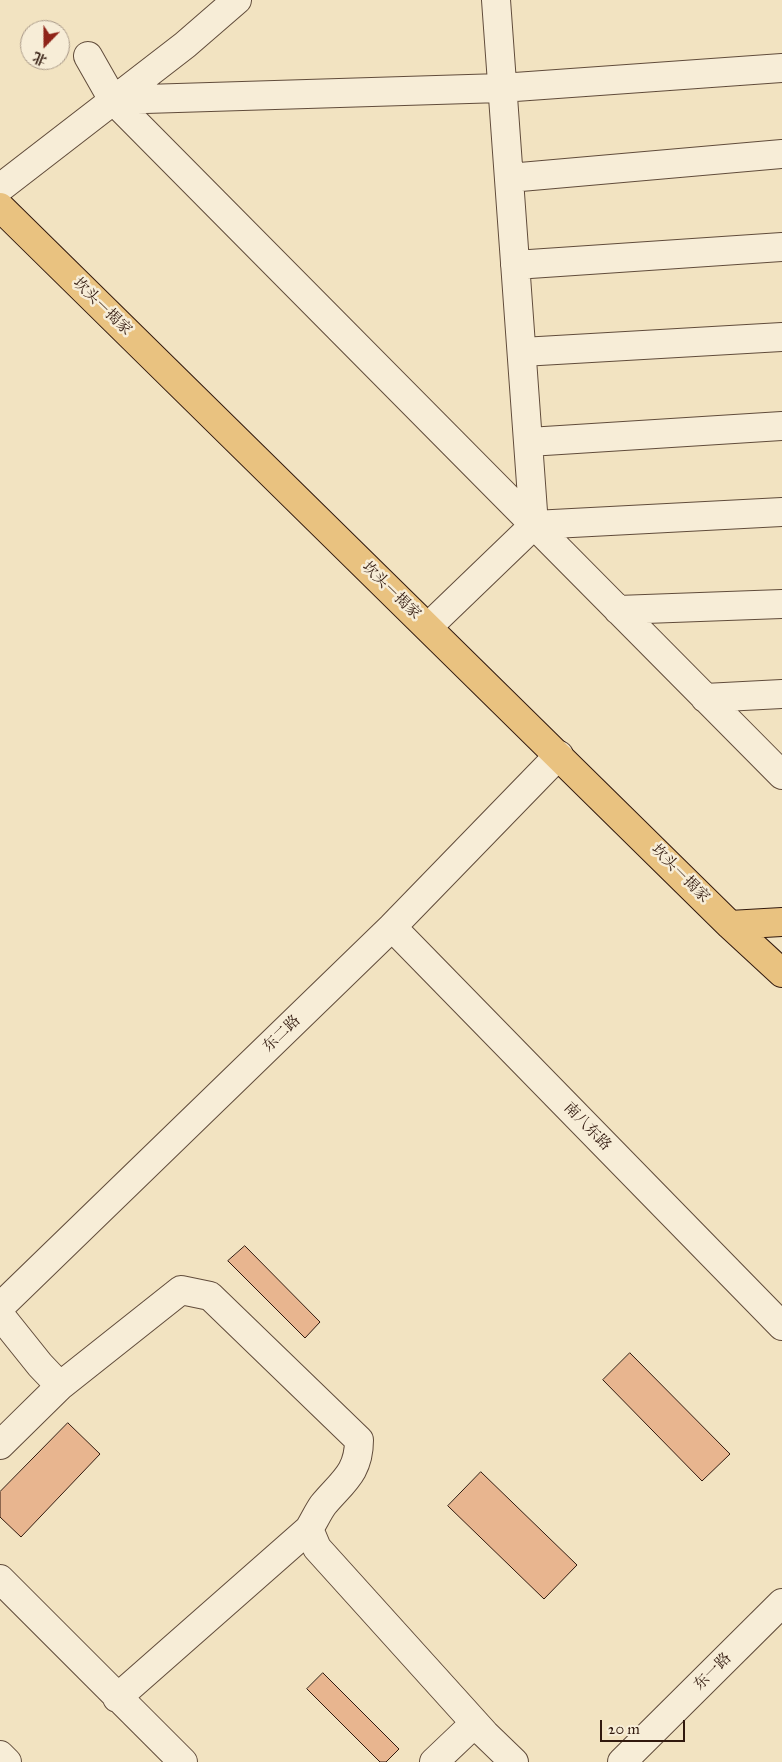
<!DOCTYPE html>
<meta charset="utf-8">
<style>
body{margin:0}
#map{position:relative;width:782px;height:1762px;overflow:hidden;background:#f2e3c1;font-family:"IM FELL Great Primer","Noto Serif SC",serif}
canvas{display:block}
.north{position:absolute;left:20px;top:20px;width:50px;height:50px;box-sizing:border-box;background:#f7edd7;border:1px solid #a89887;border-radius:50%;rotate:202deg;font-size:14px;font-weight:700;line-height:20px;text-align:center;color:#31190e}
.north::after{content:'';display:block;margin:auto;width:18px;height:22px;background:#8f2418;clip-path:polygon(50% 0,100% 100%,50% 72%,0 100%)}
.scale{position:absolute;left:600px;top:1720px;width:85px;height:22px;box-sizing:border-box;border:2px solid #31190e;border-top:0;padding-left:6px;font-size:15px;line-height:18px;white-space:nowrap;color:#31190e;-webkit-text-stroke:4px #f7edd7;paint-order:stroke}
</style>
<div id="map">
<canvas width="782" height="1762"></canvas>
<div class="north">北</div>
<div class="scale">20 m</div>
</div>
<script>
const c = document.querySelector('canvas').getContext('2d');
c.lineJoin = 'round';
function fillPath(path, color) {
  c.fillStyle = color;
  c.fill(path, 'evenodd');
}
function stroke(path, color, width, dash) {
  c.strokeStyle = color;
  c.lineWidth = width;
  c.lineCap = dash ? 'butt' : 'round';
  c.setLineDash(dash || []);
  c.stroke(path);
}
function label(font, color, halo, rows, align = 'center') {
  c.font = font + ' "IM FELL Great Primer","Noto Serif SC",serif';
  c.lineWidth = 5;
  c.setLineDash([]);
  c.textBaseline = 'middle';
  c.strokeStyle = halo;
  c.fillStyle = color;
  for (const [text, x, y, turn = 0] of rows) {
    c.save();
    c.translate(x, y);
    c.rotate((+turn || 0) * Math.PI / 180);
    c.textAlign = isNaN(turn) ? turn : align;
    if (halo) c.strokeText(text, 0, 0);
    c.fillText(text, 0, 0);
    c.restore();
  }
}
const building = new Path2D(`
 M245 1246 320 1322 305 1338 228 1261Z
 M630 1353 730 1454 702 1481 603 1380Z
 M68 1423 100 1454 21 1537 0 1517V1492Z
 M481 1472 577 1565 544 1599 448 1506Z
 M323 1673 399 1749 386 1762H380L307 1689Z`);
const minor = new Path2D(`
 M88 56 113 100 782 775
 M113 100 501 88 782 68
 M509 178 782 154
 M0 188 185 45 237 0
 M515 265 782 247
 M522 352 782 337
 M529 442 782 426
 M534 525 782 512
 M618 610 782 604
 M428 627 534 525 496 0
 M705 698 782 694
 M392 927 782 1326
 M0 1307 392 927 559 755
 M0 1315 40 1365 60 1386 181 1290 210 1296 359 1440C359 1473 342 1482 323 1505 318 1512 314 1521 309 1529L317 1548 485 1734 514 1762
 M0 1445 60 1386
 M0 1579 183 1762
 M117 1698 309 1529
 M0 1755 7 1762
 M434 1762 475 1723
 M622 1762 782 1603`);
const major = new Path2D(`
 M0 207 730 925 782 973
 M730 925 782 922`);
const streetNames = [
 ["坎头－揭家",102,307,44],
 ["坎头－揭家",391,591,44],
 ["坎头－揭家",680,874,45],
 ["东二路",282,1034,-44],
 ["南八东路",587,1127,46],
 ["东一路",713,1672,-45]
];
fillPath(building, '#e8b58f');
stroke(building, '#31190e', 1);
stroke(minor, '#614c3b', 30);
stroke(major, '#31190e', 30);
stroke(minor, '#f7edd7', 28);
stroke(major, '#e9c280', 28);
label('15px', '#31190e', '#f7edd7', streetNames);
</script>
